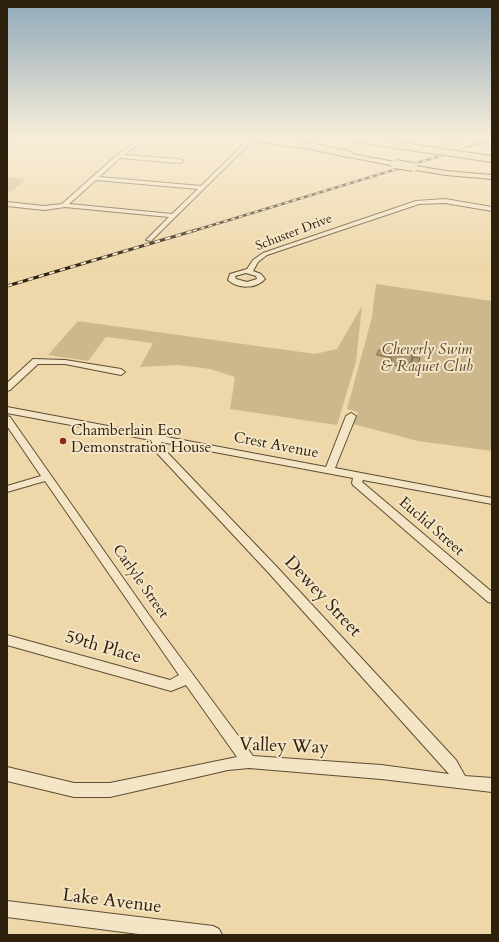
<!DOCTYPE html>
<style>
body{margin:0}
#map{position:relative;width:499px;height:942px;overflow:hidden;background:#eed7a9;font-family:Cardo,serif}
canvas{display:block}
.frame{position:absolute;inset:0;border:8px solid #2d200d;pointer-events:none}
</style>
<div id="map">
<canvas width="499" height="942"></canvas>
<div class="frame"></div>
</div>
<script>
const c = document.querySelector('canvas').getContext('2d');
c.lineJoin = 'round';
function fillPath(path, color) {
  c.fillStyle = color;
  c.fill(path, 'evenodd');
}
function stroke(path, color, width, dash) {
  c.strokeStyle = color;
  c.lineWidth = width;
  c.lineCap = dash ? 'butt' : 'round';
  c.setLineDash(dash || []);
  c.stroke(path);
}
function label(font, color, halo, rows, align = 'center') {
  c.font = font + ' Cardo,serif';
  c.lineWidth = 4;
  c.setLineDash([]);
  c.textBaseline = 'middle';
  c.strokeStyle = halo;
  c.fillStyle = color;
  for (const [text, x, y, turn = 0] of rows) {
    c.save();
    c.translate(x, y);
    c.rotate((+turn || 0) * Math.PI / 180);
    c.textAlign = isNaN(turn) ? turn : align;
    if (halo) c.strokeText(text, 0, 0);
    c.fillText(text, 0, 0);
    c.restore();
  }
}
const green = new Path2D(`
 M415 139H454L472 143 458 146Z
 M7 177 27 179 10 192H7Z
 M376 284 492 301V451L418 441 353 424 358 412 347 409 372 317Z
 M362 306 356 362 337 425 230 409 235 377 210 369 178 365 140 367 153 343 106 337 88 361 48 355 78 321 315 354 337 349Z`);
const water = new Path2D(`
 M379 350 413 354 410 367 413 357 420 358 417 368 390 365 392 358 377 355Z`);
const minor = new Path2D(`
 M139 139H145L124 155 180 159 183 161 180 163 120 158 99 177 201 186 249 139H254L151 241 146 240 169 217 65 207 44 210 7 206V202L44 206 62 204 117 155ZM96 180 198 189 172 214 69 204Z
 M445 199 492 207V211L445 203 419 204 267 255 258 262 253 271 261 274 265 279C256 289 238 289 228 280L230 274 247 269 253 260 263 253 416 201ZM246 273 256 276 257 279 247 282 236 279 235 276Z
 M33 359 65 360 121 369 125 372 121 375 65 364H38L10 390 7 391V383Z
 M7 407 326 467 346 416 351 413 356 416 335 468 492 498V504L363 480 362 482 492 592V603L488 602 353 485 352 483 353 478 161 442 163 448 275 565 456 760 465 776 492 778V792L381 779 249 768 228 770 110 797H74L7 781V767L74 783H110L237 757 186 685 171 691 7 645V635L170 680 179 675 45 481 7 492V486L41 476 7 426V416L10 417 149 615 253 756 381 765 449 774 267 571 155 451 151 440 7 413Z
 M7 901 213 926 219 929 222 935H146L7 917Z`);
const secondary = new Path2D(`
 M10 139H18L7 146V141Z`);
const primary = new Path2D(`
 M249 139C261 139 291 138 300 145L296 147 252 141Z
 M330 150 395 162 399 164 395 166 333 154 329 152Z
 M410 165 446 171 492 175V179L446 175 410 169Z`);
const motorway = new Path2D(`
 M270 139H289L349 151 354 154 349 157 274 142Z
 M350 139H375L492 156V162L354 142Z`);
const railFar1 = new Path2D(`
 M464 148 492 140
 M193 231 443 155`);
const rail = new Path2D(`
 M7 286 196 230`);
const primaryBridge = new Path2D(`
 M395 164 413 167`);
const markers = [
 [63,441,4,"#8f2418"]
];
const farStreetnames = [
 ["Schuster Drive",294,233,-21]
];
const parkNames = [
 ["Cheverly Swim",427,351],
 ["& Raquet Club",427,368]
];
const poiNames = [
 ["Chamberlain Eco",71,432],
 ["Demonstration House",71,449]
];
const streetNames = [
 ["Crest Avenue",276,446,11],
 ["Euclid Street",431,527,41],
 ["Carlyle Street",140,582,55]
];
const nearStreetnames = [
 ["Dewey Street",322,597,47],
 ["59th Place",103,648,16],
 ["Valley Way",284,747,2],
 ["Lake Avenue",112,902,7]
];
fillPath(green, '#cdb88e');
fillPath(water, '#ac9974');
stroke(water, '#79694b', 1);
stroke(minor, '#5d4e34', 2);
stroke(secondary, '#2d200d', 2);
stroke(primary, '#2d200d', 2);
stroke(motorway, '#2d200d', 2);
fillPath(minor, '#f4e5c7');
fillPath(secondary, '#f4e5c7');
fillPath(primary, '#eed7a9');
fillPath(motorway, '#eed7a9');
stroke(railFar1, '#2d200d', 2.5);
stroke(rail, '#2d200d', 3);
stroke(railFar1, '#f4e5c7', 1.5, [4]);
stroke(rail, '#f4e5c7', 2, [5.5]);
stroke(primaryBridge, '#2d200d', 10, []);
stroke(primaryBridge, '#eed7a9', 8);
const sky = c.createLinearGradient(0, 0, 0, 271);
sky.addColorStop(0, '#90a9ba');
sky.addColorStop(0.51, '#f7edd8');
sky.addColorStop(1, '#f7edd800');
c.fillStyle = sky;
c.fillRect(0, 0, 499, 271);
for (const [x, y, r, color] of markers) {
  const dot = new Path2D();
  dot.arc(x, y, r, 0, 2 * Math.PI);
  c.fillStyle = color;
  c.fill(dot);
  stroke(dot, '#f4e5c7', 1.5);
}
label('13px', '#2d200d', '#f4e5c7', farStreetnames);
label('italic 15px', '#55462d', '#f4e5c7', parkNames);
label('15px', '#2d200d', '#f4e5c7', poiNames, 'left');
label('15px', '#2d200d', '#f4e5c7', streetNames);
label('18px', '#2d200d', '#f4e5c7', nearStreetnames);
</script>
